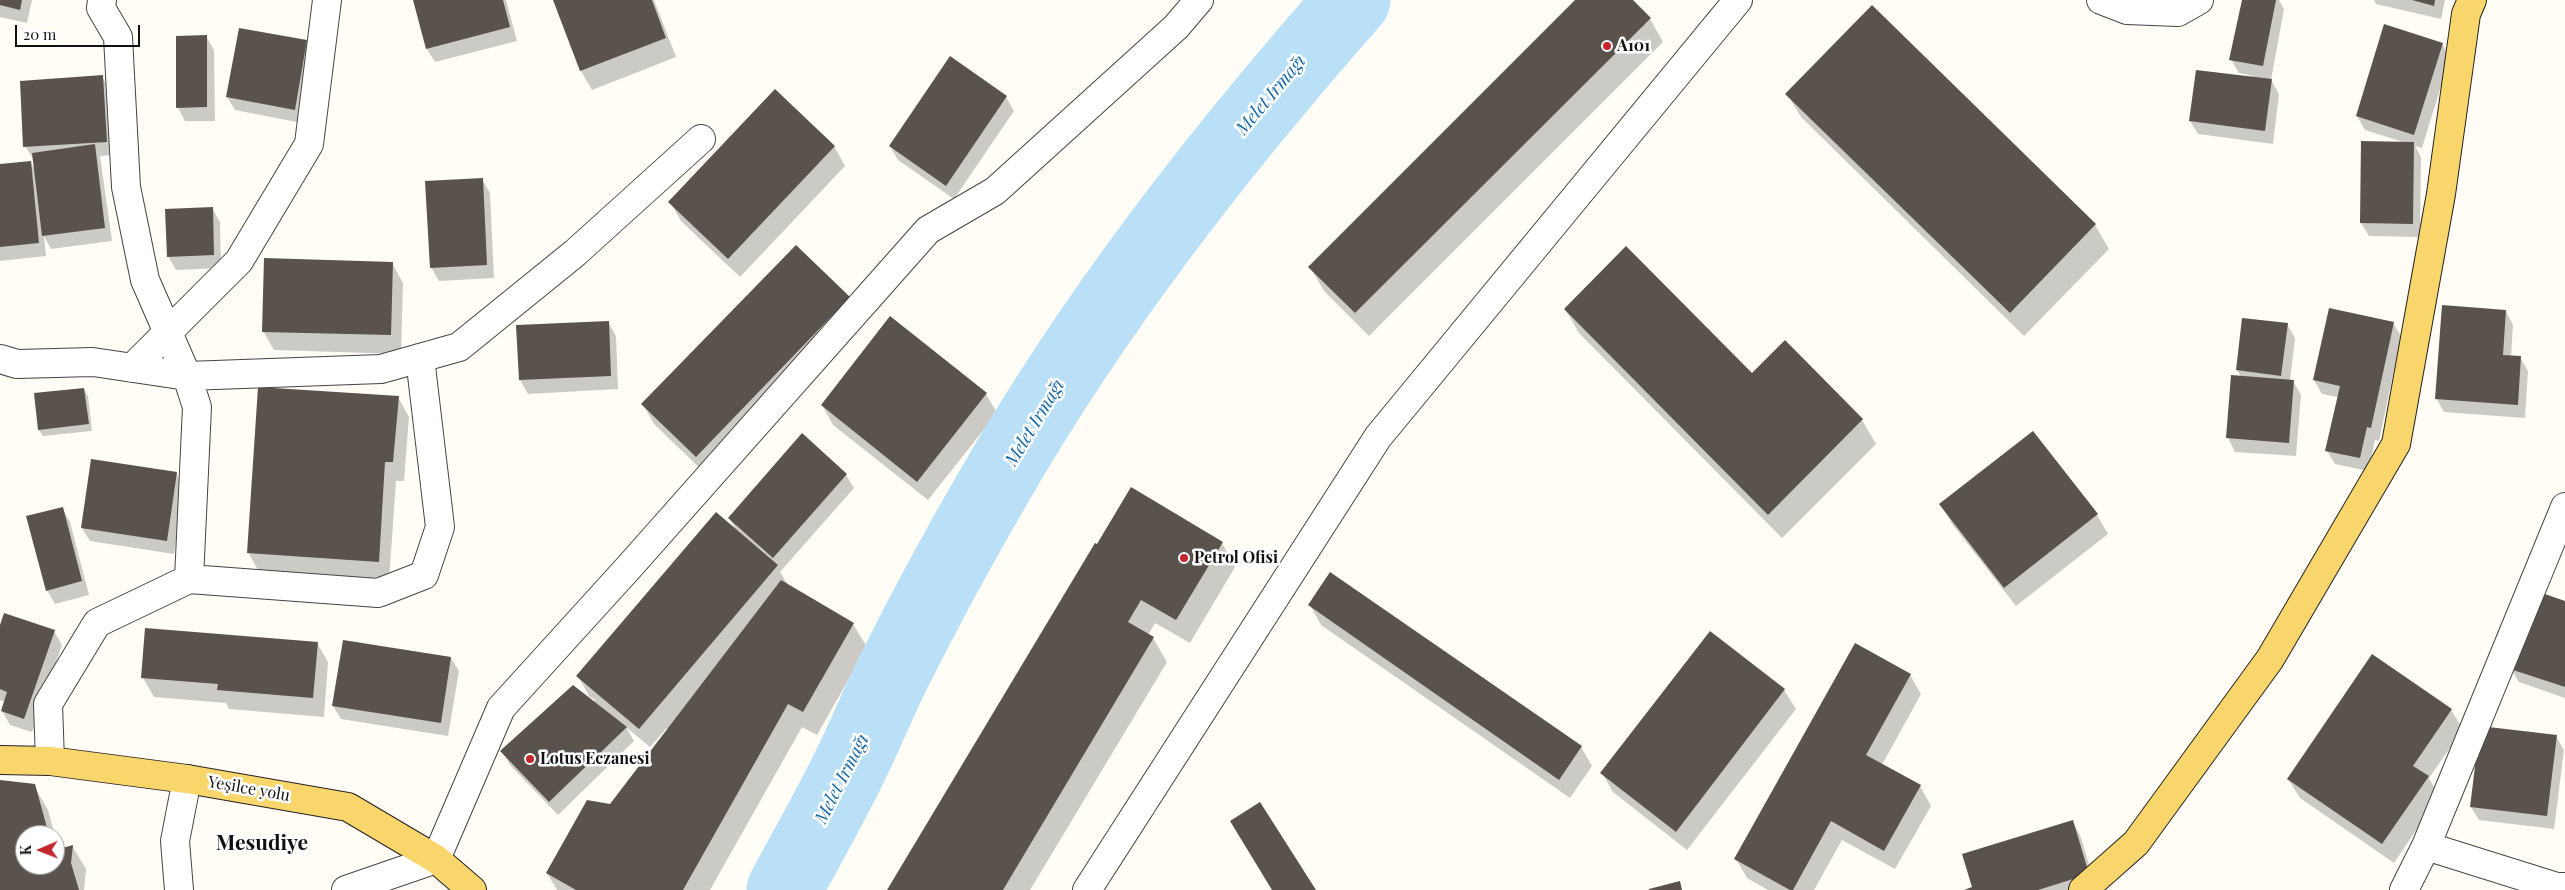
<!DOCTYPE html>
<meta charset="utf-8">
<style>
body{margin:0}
#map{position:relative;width:2565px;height:890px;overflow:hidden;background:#fffdf5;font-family:"Playfair Display",serif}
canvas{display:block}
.north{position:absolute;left:15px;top:825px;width:50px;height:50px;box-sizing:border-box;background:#fff;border:1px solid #a0a0a0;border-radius:50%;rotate:269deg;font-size:14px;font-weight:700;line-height:20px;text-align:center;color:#111}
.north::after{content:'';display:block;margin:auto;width:18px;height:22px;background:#c4262e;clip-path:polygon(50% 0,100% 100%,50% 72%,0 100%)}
.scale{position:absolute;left:15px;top:25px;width:125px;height:22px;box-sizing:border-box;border:2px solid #111;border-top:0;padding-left:6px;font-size:15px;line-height:18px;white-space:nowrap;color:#111;-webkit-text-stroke:4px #fff;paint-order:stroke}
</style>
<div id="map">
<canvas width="2565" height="890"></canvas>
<div class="north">K</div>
<div class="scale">20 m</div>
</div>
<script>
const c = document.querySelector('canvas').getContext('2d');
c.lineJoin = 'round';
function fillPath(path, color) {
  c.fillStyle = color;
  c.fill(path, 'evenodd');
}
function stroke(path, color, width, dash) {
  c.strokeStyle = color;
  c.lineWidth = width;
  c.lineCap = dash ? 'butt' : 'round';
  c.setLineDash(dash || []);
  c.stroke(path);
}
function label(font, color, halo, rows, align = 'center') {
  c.font = font + ' "Playfair Display",serif';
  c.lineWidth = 5;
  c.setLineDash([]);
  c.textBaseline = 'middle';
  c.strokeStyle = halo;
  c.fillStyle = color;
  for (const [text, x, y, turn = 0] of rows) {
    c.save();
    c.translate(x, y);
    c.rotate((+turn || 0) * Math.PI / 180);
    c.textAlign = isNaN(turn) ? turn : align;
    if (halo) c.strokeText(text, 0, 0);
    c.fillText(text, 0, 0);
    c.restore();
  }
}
const shadow = new Path2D(`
 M0 0H32L27 23 0 17Z
 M414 0H506L517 41 435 62 427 49Z
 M554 0H654L676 57 592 90 581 71Z
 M1577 0H1631L1650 19 1663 42 1369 336 1324 291 1310 267Z
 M2243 0H2279L2284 9 2271 80 2279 94 2273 144 2198 134 2190 121 2252 78 2253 76 2239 73 2231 60Z
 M2374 0H2445L2441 19 2376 4Z
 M1872 7 2095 225 2109 249 2024 336 1801 117 1787 94Z
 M206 36 214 50 215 121H185L178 108Z
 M306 41 314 55 302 123 235 110 227 97Z
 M2442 44 2450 57 2422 148 2415 146 2421 157 2420 237 2369 236 2361 223 2403 142 2365 130 2357 116Z
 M950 58 1006 97 1014 111 954 199 898 160 890 146Z
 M102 77 110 90 114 155 100 156 112 241 51 249 44 236 46 256 0 261V166L31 163 35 171 34 160 25 146Z
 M834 146 845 166 740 277 681 221 670 202Z
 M482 179 490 193 494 278 439 281 431 267Z
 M212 208 220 222 221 268 176 270 168 256Z
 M796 246 849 298 860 318 707 475 654 424 643 404Z
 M392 263 403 283 401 354 274 350 263 331Z
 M1565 309 1752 374 1862 420 1876 444 1782 538 1579 333Z
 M2506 311 2513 325 2511 357H2520L2528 371 2525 418 2444 412 2436 398Z
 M608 322 616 336 618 389 528 394 520 380 518 326Z
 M2393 323 2401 336 2379 441 2375 440 2368 471 2335 464 2327 451 2338 397 2322 394 2314 380Z
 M2287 324 2295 338 2290 381H2293L2301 395 2296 456 2235 452 2228 438 2241 377 2237 370Z
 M84 389 88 396 92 431 43 436 39 430Z
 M986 394 997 413 928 500 833 425 822 405Z
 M398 397 409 417 404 481H396L389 581 259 572 248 552Z
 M2032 432 2097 515 2108 534 2016 606 1952 524 1941 504Z
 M176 473 184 487 174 554 90 541 82 528Z
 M846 475 854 488 780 572 788 585 853 624 867 647 817 735 802 727 710 890H557L547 873 610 805 668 730 667 728 650 747 626 727 634 741 558 815 510 765 502 751 593 702 595 700 589 696 578 676 737 532 729 518Z
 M62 508 70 522 89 595 55 604 47 590Z
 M1222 543 1235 567 1190 643 1155 623 1148 635 1153 638 1167 662 1030 890H888L1095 544Z
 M2565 602V698L2519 682 2511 669Z
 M1310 605 1581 747 1592 766 1570 798 1321 625Z
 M0 629 54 631 62 645 32 732 10 725 2 711 5 702 0 700Z
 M1710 632 1784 690 1796 709 1687 850 1613 792 1602 773Z
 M317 643 328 662 324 717 229 709 226 703 154 697 143 678Z
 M2372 656 2451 710 2463 729 2429 778 2439 796 2394 863 2300 798 2288 779Z
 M451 658 459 671 448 736 341 719 333 706Z
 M1910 675 1921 694 1882 765 1920 786 1931 806 1895 869 1842 840 1814 890H1768L1747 878 1736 859Z
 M2556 736 2564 750 2554 829 2479 820 2471 807Z
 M0 782 34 786 48 810 59 850 72 846 86 869 84 890H0ZM25 835H55V865H25Z
 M2072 821 2080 835 2096 887 2088 890H1967L1974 888Z`);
const river = new Path2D(`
 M784 890C806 849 829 809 849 768 865 736 878 703 894 671 925 609 958 548 993 488 1094 312 1219 152 1353 0`);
const building = new Path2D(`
 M0 0H22L20 10 0 5Z
 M413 0H503L510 27 426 49Z
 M553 0H652L666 38 580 71Z
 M1575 0H1633L1651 18 1355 313 1308 267Z
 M2242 0H2276L2263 66 2229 60Z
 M2412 0H2435L2434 6Z
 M1872 5 2096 224 2010 313 1785 94Z
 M2384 24 2443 43 2414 135 2356 116Z
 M239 28 307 40 295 110 226 97Z
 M207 35V107L176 108V36Z
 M950 56 1007 96 946 186 889 146Z
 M2196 70 2272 79 2265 131 2189 121Z
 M103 75 107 142 23 147 20 81Z
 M775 89 835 146 728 259 668 202Z
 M2361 141 2414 142 2413 224 2360 223Z
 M95 144 105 228 42 236 32 153Z
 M31 161 39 243 0 247V164Z
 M483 178 487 265 430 268 425 181Z
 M213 207 214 255 167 257 165 209Z
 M796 245 850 297 696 457 641 404Z
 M1626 246 1752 373 1785 340 1863 419 1768 515 1564 309Z
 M264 258 393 262 391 335 262 332Z
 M2442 305 2506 310 2503 355 2521 356 2518 405 2435 399Z
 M2329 308 2394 322 2371 428 2367 427 2360 458 2325 451 2340 386 2313 380Z
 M890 316 987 393 917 482 821 405Z
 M2242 318 2288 323 2281 376 2236 370Z
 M609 321 611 376 519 380 516 325Z
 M2231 375 2294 380 2289 443 2226 438Z
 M258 387 399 396 393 462H385L379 562 247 553Z
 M84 388 89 424 38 430 34 393Z
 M2033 431 2098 514 2004 588 1939 504Z
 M802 433 847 474 773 558 728 518Z
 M91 459 177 472 167 541 81 528Z
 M1131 487 1223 542 1176 620 1141 600 1128 622 1154 637 1003 890H887L1095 543 1097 544Z
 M63 507 82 581 46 591 26 516Z
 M716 512 778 565 639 729 576 676Z
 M1330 572 1582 746 1559 780 1308 605Z
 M781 580 854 623 803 712 788 704 683 890H576L546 873 587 800 610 804Z
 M2536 591 2565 601V687L2510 669Z
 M4 613 55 630 24 719 1 711 7 692 0 689V625Z
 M145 628 318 642 313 698 217 690 218 684 141 678Z
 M1710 631 1785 689 1676 832 1600 773Z
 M343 640 451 657 441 723 332 706Z
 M1855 643 1911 674 1866 755 1921 785 1884 851 1831 821 1793 890H1790L1734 859Z
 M2372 654 2452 709 2413 766 2429 776 2382 844 2287 779Z
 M573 685 627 727 549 802 500 751Z
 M2480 726 2557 735 2547 816 2470 807Z
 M0 780 35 784 49 835H25V865H55V850L73 845 71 863 79 890H0Z
 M1260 802 1316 890H1272L1230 821Z
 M2073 820 2089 874 2038 890H1964L1972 887 1962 854Z
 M1680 881 1682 890H1649V889Z`);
const minor = new Path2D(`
 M102 0 101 8 118 37 126 187 145 280 187 376 197 407 189 579
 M2101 0 2127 10 2178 12 2199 0
 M0 359 17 364 93 362 187 376 381 369 459 347 575 253 701 139
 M132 368 239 261 309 144 327 0
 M50 761 48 704 97 623 189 579 378 593 424 575 440 527 420 358
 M2426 846 2557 887H2565
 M179 890 175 841 187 779
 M346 890 436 859 501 708 630 566 928 230 995 191 1176 27 1199 0
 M1087 890 1378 437 1738 0
 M2404 890 2426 846 2565 507`);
const major = new Path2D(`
 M0 760 50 761 187 779 348 807 436 859 472 890
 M2083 890 2136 843 2270 659 2396 444 2441 194 2466 14 2472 0`);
const markers = [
 [1607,46,5,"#c4262e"],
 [1184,558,5,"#c4262e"],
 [530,759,5,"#c4262e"]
];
const poiNames = [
 ["A101",1617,46],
 ["Petrol Ofisi",1194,558],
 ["Lotus Eczanesi",540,759]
];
const streetNames = [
 ["Yeşilce yolu",249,789,10]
];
const waterNames = [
 ["Melet Irmağı",1271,95,-50],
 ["Melet Irmağı",1035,423,-59],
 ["Melet Irmağı",842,779,-63]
];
const districtNames = [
 ["Mesudiye",262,843]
];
fillPath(shadow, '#0003');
stroke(river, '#b9e0f7', 75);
fillPath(building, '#5a524d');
stroke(minor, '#444', 30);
stroke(major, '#222', 30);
stroke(minor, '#fff', 28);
stroke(major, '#f9d66b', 28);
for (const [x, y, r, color] of markers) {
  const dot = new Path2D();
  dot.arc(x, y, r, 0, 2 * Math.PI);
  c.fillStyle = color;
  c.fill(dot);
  stroke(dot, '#fff', 2);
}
label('bold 16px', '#111', '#fff', poiNames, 'left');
label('16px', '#111', '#fff', streetNames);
label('italic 18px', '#1768a6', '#fff', waterNames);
label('bold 21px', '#111', '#fff', districtNames);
</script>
